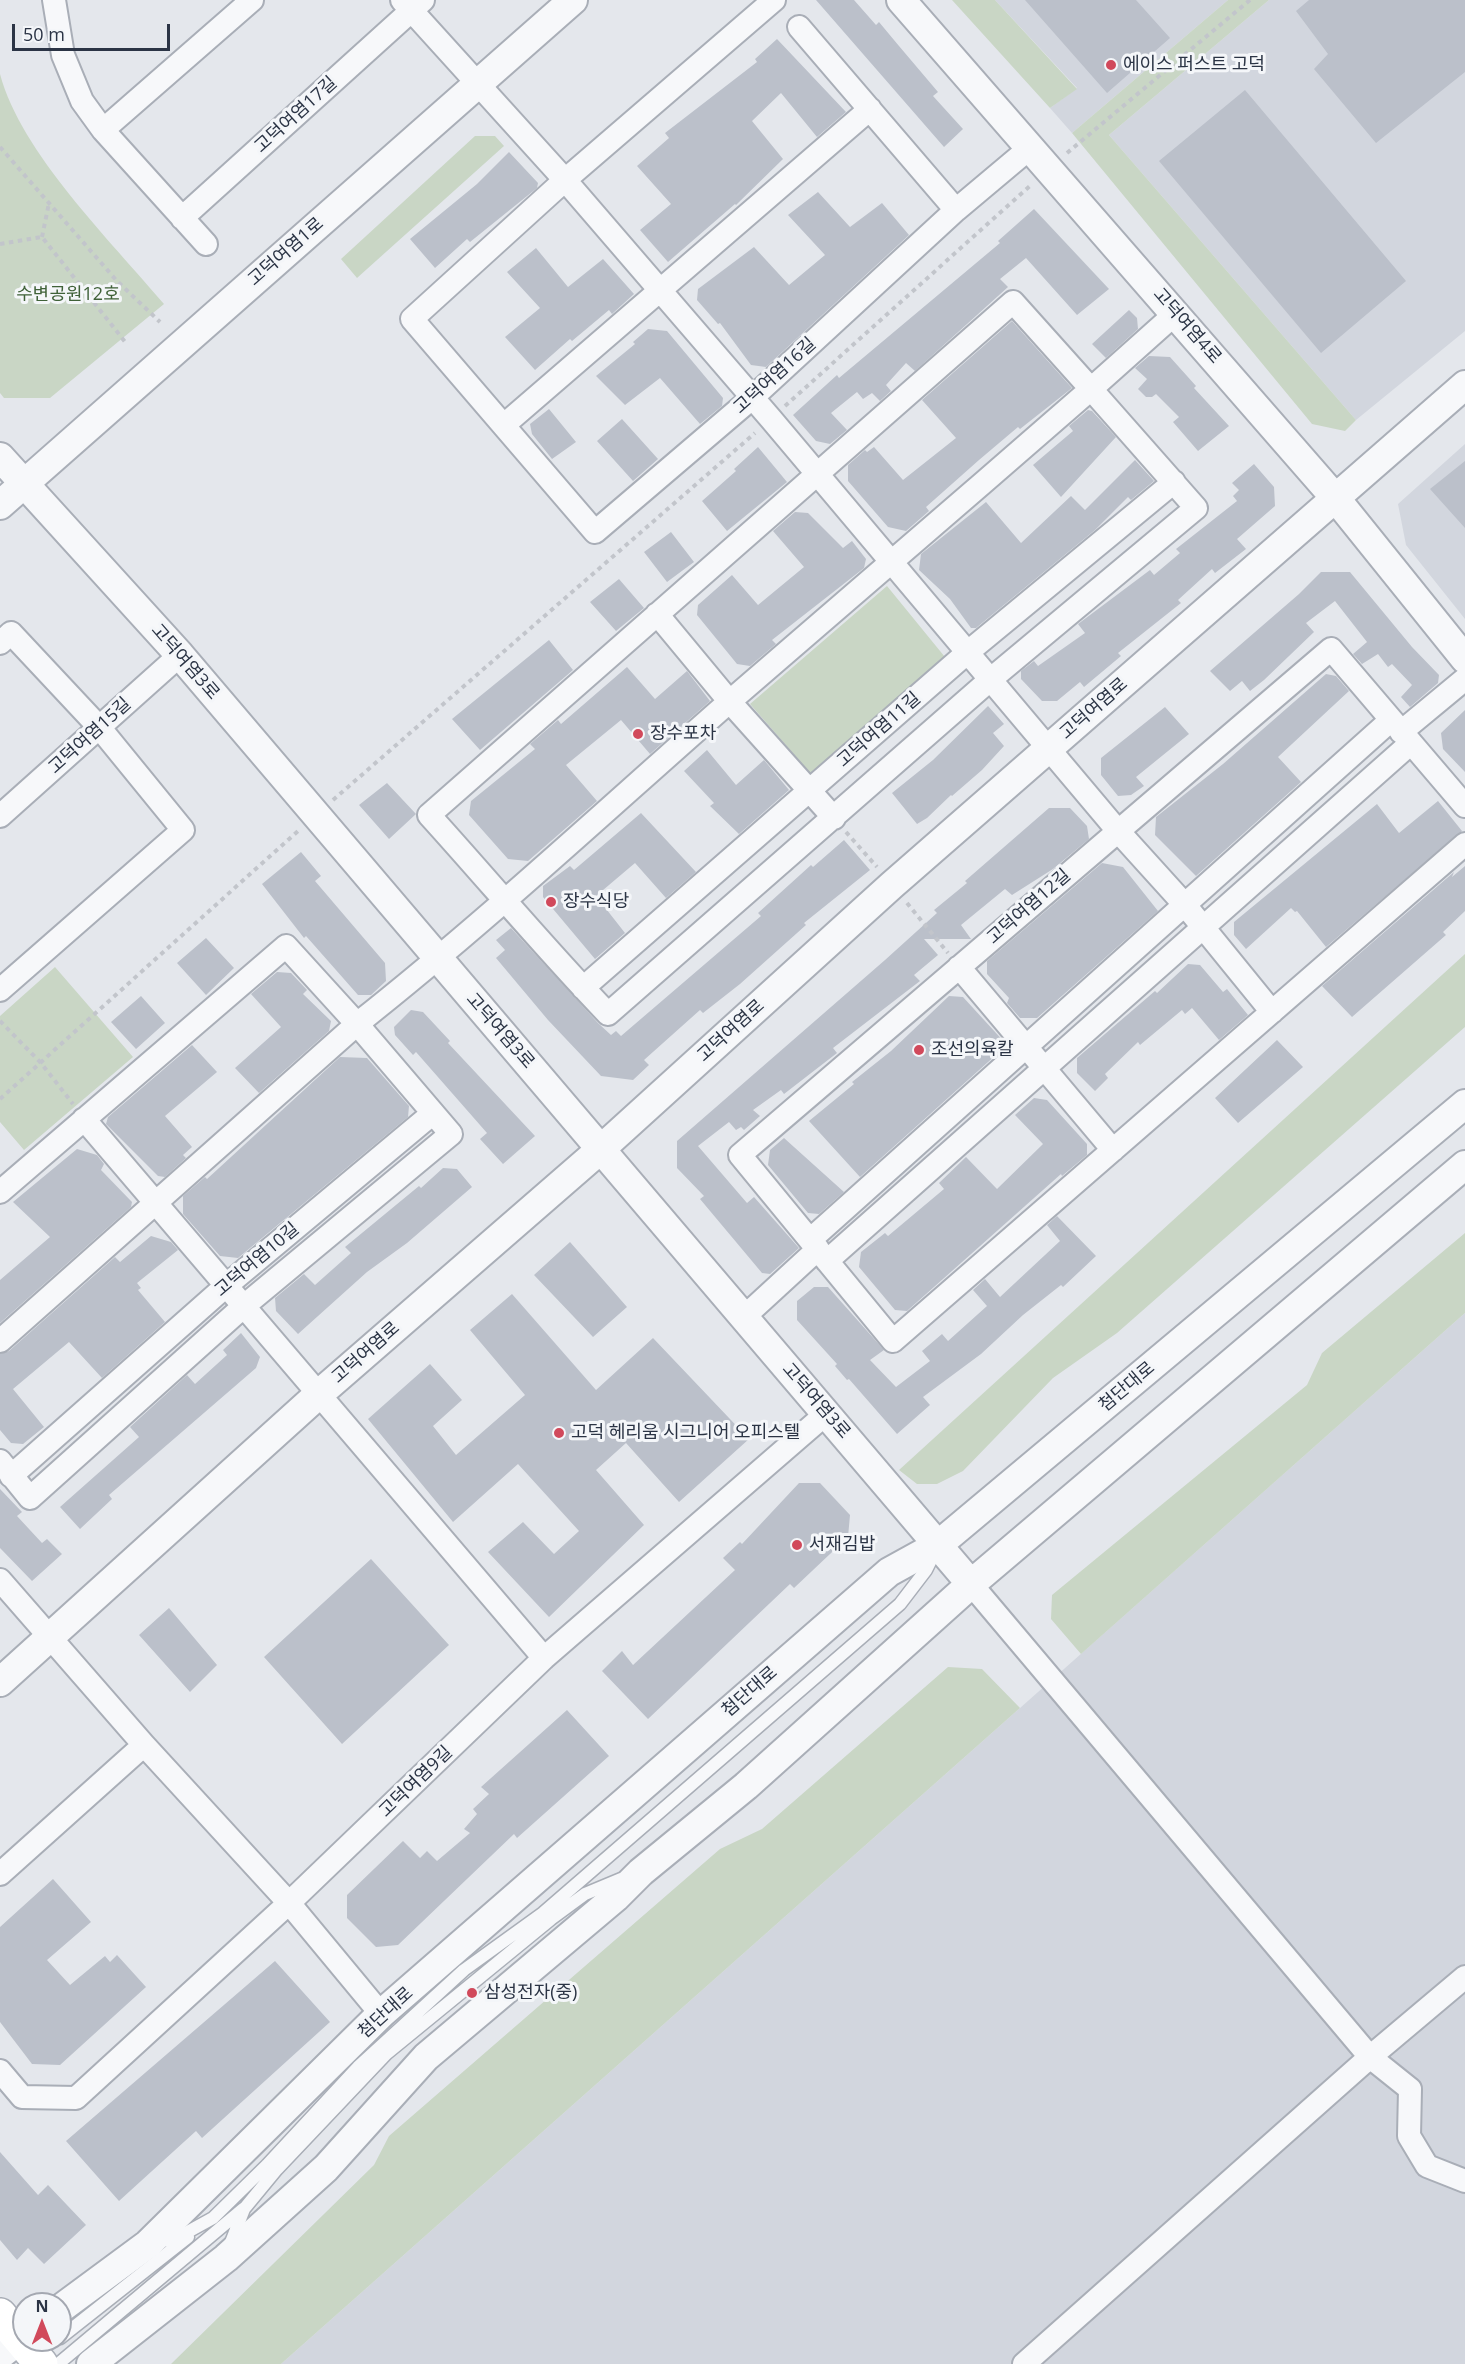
<!DOCTYPE html>
<meta charset="utf-8">
<style>
body{margin:0}
#map{position:relative;width:1465px;height:2364px;overflow:hidden;background:#e4e7ec;font-family:"Open Sans",sans-serif}
canvas{display:block}
.north{position:absolute;left:12px;top:2292px;width:60px;height:60px;box-sizing:border-box;background:#f4f6f9;border:2px solid #a4a8b1;border-radius:50%;rotate:0deg;font-size:16px;font-weight:700;line-height:24px;text-align:center;color:#2b3445}
.north::after{content:'';display:block;margin:auto;width:21px;height:27px;background:#d1495b;clip-path:polygon(50% 0,100% 100%,50% 72%,0 100%)}
.scale{position:absolute;left:12px;top:24px;width:158px;height:27px;box-sizing:border-box;border:3px solid #2b3445;border-top:0;padding-left:8px;font-size:18px;line-height:21px;white-space:nowrap;color:#2b3445;-webkit-text-stroke:4px #f4f6f9;paint-order:stroke}
</style>
<div id="map">
<canvas width="1465" height="2364"></canvas>
<div class="north">N</div>
<div class="scale">50 m</div>
</div>
<script>
const g = document.querySelector('canvas').getContext('2d');
g.lineJoin = 'round';
function fill(path, color) {
  g.fillStyle = color;
  g.fill(path, 'evenodd');
}
function strokePath(path, color, width, dash) {
  g.strokeStyle = color;
  g.lineWidth = width;
  g.lineCap = dash ? 'butt' : 'round';
  g.setLineDash(dash || []);
  g.stroke(path);
}
function write(font, color, halo, rows, align = 'center') {
  g.font = font + ' "Open Sans","Noto Sans KR",sans-serif';
  g.lineWidth = 6;
  g.setLineDash([]);
  g.textBaseline = 'middle';
  g.strokeStyle = halo;
  g.fillStyle = color;
  for (const [text, x, y, turn = 0] of rows) {
    g.save();
    g.translate(x, y);
    g.rotate((+turn || 0) * Math.PI / 180);
    g.textAlign = isNaN(turn) ? turn : align;
    if (halo) g.strokeText(text, 0, 0);
    g.fillText(text, 0, 0);
    g.restore();
  }
}
const built = new Path2D(`
 M995,0H1228L1072,133L1050,108L1077,88Z
 M1269,0H1465V331L1356,420L1109,135Z
 M1465,444V619L1406,545L1398,504Z
 M1465,1313V2364H281L1020,1708Z`);
const green = new Path2D(`
 M952,0H995L1077,89L1050,108Z
 M1228,0H1269L1109,135L1356,420L1345,431L1312,424L1072,133Z
 M0,74C21,153 111,241 164,304L50,398H4L0,393Z
 M475,136H495L504,146L357,278L341,259Z
 M887,586L949,662L811,774L750,704Z
 M1465,954V1027L1117,1333L1053,1378L963,1471L937,1484H917L899,1470Z
 M55,967L133,1057L24,1150L0,1122V1016Z
 M1465,1233V1313L1081,1654L1051,1619L1052,1595L1307,1385L1322,1353Z
 M948,1667L982,1669L1020,1708L281,2364H171L374,2165L389,2136L720,1849L762,1829Z`);
const building = new Path2D(`
 M816,0H854L876,25L879,22L899,46L938,92L933,96L963,129L944,147Z
 M1025,0H1136L1170,38L1107,93Z
 M1309,0H1465V72L1376,143L1314,69L1328,54L1296,11Z
 M777,39L846,112L817,137L781,93L752,121L783,159L736,205L735,204L668,262L640,230L671,204L637,166L669,138L665,133L757,62L755,59Z
 M1245,90L1406,281L1321,353L1159,161Z
 M509,152L538,183L537,188L470,242L467,239L435,268L410,239L477,184Z
 M818,192L850,227L882,203L909,235L766,367L751,365L720,323L718,324L697,300L698,289L754,247L789,285L825,255L788,215Z
 M1034,209L1109,289L1077,315L1026,258L1000,279L1008,287L915,371L906,363L886,385L891,391L880,401L872,393L863,399L857,392L831,413L847,430L830,444L816,441L793,415L837,375L839,378L1000,243L998,241Z
 M536,248L568,287L603,259L634,294L612,314L609,310L572,341L570,339L535,370L505,337L540,308L507,272Z
 M1129,310L1137,318L1138,329L1106,358L1092,344Z
 M1012,321L1072,388L1020,429L1018,427L979,460L926,507L929,511L906,531L888,527L848,481V465L865,450L867,452L874,447L903,480L956,438L922,400Z
 M648,329L667,331L723,398L722,406L700,424L660,378L625,405L596,376L635,344L633,342Z
 M1149,356L1170,357L1196,386L1194,388L1229,426L1198,451L1173,422L1179,417L1156,394L1152,397H1146L1138,389L1147,379L1135,368Z
 M549,409L576,442L552,459L532,434L530,424Z
 M1088,410L1092,411L1116,437L1061,497L1033,465L1073,431L1069,426Z
 M622,419L658,459L633,481L597,441Z
 M758,447L787,482L727,531L702,501L736,471L734,469Z
 M1135,460L1154,481L1131,500L1128,497L1095,530L976,628H971L950,599L919,570L921,554L986,502L1021,543L1071,496L1085,510Z
 M1465,461V528L1430,489Z
 M1254,464L1274,487L1275,506L1237,539L1246,549L1215,573L1212,569L1178,600L1181,603L1118,653L1121,656L1084,687L1080,682L1057,701H1042L1021,679V671L1034,661L1038,666L1085,633L1078,624L1150,570L1154,575L1180,553L1176,549L1237,501L1233,496L1239,490L1232,483Z
 M795,512L808,513L843,548L852,541L866,559L864,568L772,640L776,644L750,666L737,664L697,615L698,605L732,575L758,605L804,567L773,531Z
 M671,532L694,562L667,582L644,552Z
 M1321,572H1350L1412,647L1439,675L1438,683L1410,707L1401,697L1412,685L1392,664L1388,667L1378,654L1362,664L1353,654L1367,642L1335,601L1306,623L1314,632L1264,680L1250,691L1242,681L1230,691L1210,671L1299,594Z
 M619,579L644,608L616,631L590,602Z
 M549,640L573,670L480,750L452,719Z
 M627,667L655,699L687,671L710,701L650,754L621,720L566,765L597,801L528,861L508,859L469,815L471,801L535,749L530,744L558,720L561,724Z
 M1326,674L1336,676L1349,691L1278,757L1301,782L1196,876L1155,835L1156,817L1223,764Z
 M988,706L1004,724L993,733L1004,746L982,770L952,796L951,795L927,818L917,824L892,793L933,760Z
 M1165,707L1189,734L1136,777L1144,786L1131,795L1118,796L1101,775V758Z
 M1465,710V772L1443,749L1441,733Z
 M707,750L736,785L764,760L789,790L739,834L710,806L714,803L684,771Z
 M387,783L416,814L389,839L359,805Z
 M1438,801L1462,831L1326,947L1297,911L1295,912L1291,908L1246,949L1234,935V922L1377,804L1399,833Z
 M1049,808H1070L1087,826L1089,839L1053,869L1012,895L1005,889L961,925L971,939H924L938,955L914,975L920,981L833,1048L837,1053L784,1094L781,1090L753,1110L760,1116L744,1130L741,1127L736,1130L729,1122L698,1146L747,1203L754,1197L799,1248L770,1274L762,1273L700,1199L704,1196L677,1168V1141L885,960L937,913L934,910L967,883L965,881Z
 M641,813L696,872L666,898L635,863L596,896L625,933L595,959L543,897V886L570,866L574,870Z
 M844,840L870,870L804,923L806,925L740,984L703,1013L700,1010L644,1060L649,1065L633,1080L601,1076L548,1020L496,958L505,950L496,940L511,928L598,1023L611,1035L616,1031L621,1036L761,916L758,913L811,865L813,867Z
 M301,852L321,876L315,881L385,963L386,981L371,995H358L306,936L304,938L262,884Z
 M1102,863L1123,867L1158,911L1037,1018H1020L1007,1003L1009,998L987,974V961Z
 M1465,866V911L1443,932L1446,935L1352,1017L1322,986L1454,872L1452,877Z
 M206,938L234,968L206,995L177,963Z
 M1188,964L1200,965L1223,992L1227,989L1248,1015L1219,1040L1192,1008L1185,1014L1182,1010L1140,1045L1138,1042L1105,1074L1108,1078L1095,1091L1077,1073V1058L1155,991L1157,993Z
 M277,972L291,973L307,990L303,994L331,1021L329,1031L259,1093L235,1068L281,1027L251,994Z
 M141,996L165,1023L136,1049L111,1022Z
 M949,996L963,997L1007,1045L860,1177L809,1121L854,1084L852,1082L891,1051Z
 M411,1010L423,1012L450,1041L448,1043L535,1136L503,1164L480,1139L487,1133L416,1052L413,1055L395,1035L394,1027Z
 M1277,1040L1303,1067L1238,1123L1215,1098Z
 M192,1045L217,1072L165,1116L192,1147L183,1155L186,1158L165,1177L158,1176L106,1124L108,1117Z
 M340,1057L367,1058L409,1106L408,1117L238,1258L220,1256L183,1214V1196L205,1177L207,1179Z
 M1034,1098L1047,1100L1087,1144V1155L1062,1176L1061,1174L907,1311L895,1310L859,1267L861,1252L885,1233L888,1236L944,1189L939,1183L966,1157L997,1189L1043,1144L1015,1115Z
 M784,1138L844,1192L819,1214L808,1213L768,1165L770,1150Z
 M77,1149L97,1155L104,1164L101,1170L132,1202L131,1207L0,1323V1280L50,1237L13,1202Z
 M443,1168L457,1169L472,1187L407,1243L367,1272L298,1334L276,1311L275,1298L304,1274L315,1285L351,1253L345,1247L419,1186L421,1188Z
 M1057,1216L1096,1256L1063,1287L1061,1285L1023,1315L981,1354L923,1397L930,1405L897,1434L849,1379L847,1380L835,1366L837,1364L797,1320V1301L814,1287H828L884,1350L870,1360L896,1387L930,1361L922,1351L942,1334L948,1341L987,1306L973,1290L985,1279L1000,1297L1060,1241L1047,1225Z
 M151,1236L171,1242L178,1250L137,1283L141,1288L138,1290L165,1322L102,1378L69,1342L13,1389L44,1427L23,1444L11,1443L0,1430V1354L9,1351L115,1257L120,1262Z
 M570,1242L627,1307L593,1337L534,1275Z
 M512,1294L596,1390L653,1338L749,1439L679,1502L626,1443L596,1470L644,1525L549,1617L488,1552L523,1522L554,1554L579,1531L518,1464L453,1522L368,1419L430,1364L462,1400L433,1426L456,1455L525,1395L470,1330Z
 M241,1333L260,1357L256,1368L109,1495L112,1499L80,1529L60,1507L139,1437L130,1427L187,1375L195,1384L227,1355L223,1350Z
 M799,1483H820L850,1515L848,1537L794,1588L790,1584L648,1719L602,1671L622,1651L633,1665L735,1570L723,1558L740,1542L742,1544Z
 M0,1489L22,1512L17,1516L42,1543L47,1539L62,1554L32,1581L0,1548Z
 M371,1559L449,1645L342,1744L264,1657Z
 M169,1608L217,1665L190,1692L139,1635Z
 M567,1710L609,1756L517,1838L514,1834L398,1945L376,1947L347,1918V1895L403,1841L420,1858L427,1851L437,1861L470,1833L464,1829L477,1814L473,1809L489,1794L481,1787Z
 M53,1879L91,1922L47,1960L70,1985L105,1956L110,1962L117,1955L146,1987L60,2065L32,2064L0,2022V1927Z
 M275,1961L330,2022L202,2138L196,2131L119,2201L66,2141Z
 M0,2152L38,2195L48,2185L86,2225L44,2264L28,2248L17,2260L0,2240Z`);
const path = new Path2D(`
 M0,147L117,281L160,322
 M1067,153L1250,0
 M42,237L49,203
 M0,244L42,237L126,343
 M785,406L1032,184
 M333,800L755,433
 M846,832L877,867
 M907,903L948,953
 M0,1021L41,1063L73,1104
 M0,1099L298,831`);
const service = new Path2D(`
 M159,2241L175,2239L213,2218L267,2165L358,2067L464,1970L543,1913L900,1604L926,1570L935,1552
 M230,2245L244,2209L277,2169L386,2054L551,1919L585,1894L621,1879
 M60,2338L188,2237
 M58,2364L243,2209`);
const minor = new Path2D(`
 M54,0L63,55L82,101L103,130L206,244
 M402,0L565,180L771,419L1118,831L1185,905L1272,1012
 M774,0L565,180L412,319L595,532L752,398L956,210L1031,147
 M799,27L956,210
 M103,130L252,0
 M182,218L423,0
 M504,425L870,109
 M657,614L730,702L834,818
 M0,643L11,633L99,727L183,830L0,990
 M1401,732L1465,679
 M1465,806L1331,649L740,1155L893,1341L1465,844
 M0,816L180,655
 M959,967L1113,1150
 M583,988L968,652L1174,482
 M84,1119L544,1658
 M0,1192L286,946L357,1024C486,922 606,810 729,702C850,597 971,494 1091,389L1196,508L991,679L608,1014C546,950 489,881 429,815L1013,302L1091,389L1175,314
 M810,1240L1391,720
 M827,1261L1411,743
 M744,1317L818,1249
 M0,1341L357,1024L451,1134L244,1306L30,1498L0,1461
 M11,1476L227,1285L432,1114
 M0,1580L144,1745L0,1874
 M971,1584L1370,2057L1410,2089L1409,2136L1427,2166L1465,2181
 M144,1745L289,1903L381,2014
 M0,2071L22,2097L76,2098L289,1903L544,1658L827,1413
 M1024,2364L1370,2057L1465,1977`);
const tertiary = new Path2D(`
 M901,0L1337,500L1465,659
 M0,457L180,655L971,1584
 M0,505L573,0
 M0,1682L319,1394L601,1149L892,885L1465,385
 M60,2309L148,2244L381,2014L889,1572L938,1545L1465,1104
 M0,2355L24,2336
 M91,2364L226,2258L326,2168L426,2057L616,1897L641,1872L746,1786L971,1584L1465,1165`);
const secondary = new Path2D(`
 M0,2315L41,2364`);
const markers = [
 [1111,65,6,"#d1495b"],
 [638,734,6,"#d1495b"],
 [551,902,6,"#d1495b"],
 [919,1050,6,"#d1495b"],
 [559,1433,6,"#d1495b"],
 [797,1545,6,"#d1495b"],
 [472,1993,6,"#d1495b"]
];
const poiNames = [
 ["에이스 퍼스트 고덕",1123,65],
 ["장수포차",650,734],
 ["장수식당",563,902],
 ["조선의육칼",931,1050],
 ["고덕 헤리움 시그니어 오피스텔",571,1433],
 ["서재김밥",809,1545],
 ["삼성전자(중)",484,1993]
];
const streetNames = [
 ["고덕여염17길",296,115,-42],
 ["고덕여염1로",286,252,-41],
 ["고덕여염4로",1187,326,49],
 ["고덕여염16길",775,376,-42],
 ["고덕여염3로",185,662,49],
 ["고덕여염로",1094,709,-41],
 ["고덕여염11길",879,730,-41],
 ["고덕여염15길",90,736,-42],
 ["고덕여염12길",1029,907,-41],
 ["고덕여염3로",500,1031,49],
 ["고덕여염로",731,1031,-42],
 ["고덕여염10길",257,1260,-40],
 ["고덕여염로",366,1353,-41],
 ["첨단대로",1127,1387,-40],
 ["고덕여염3로",816,1401,49],
 ["첨단대로",750,1692,-41],
 ["고덕여염9길",416,1782,-44],
 ["첨단대로",386,2013,-42]
];
const parkNames = [
 ["수변공원12호",68,295]
];
fill(built, '#d2d6de');
fill(green, '#c9d6c5');
fill(building, '#bbc0ca');
strokePath(service, '#a9aeb7', 15);
strokePath(minor, '#a9aeb7', 26);
strokePath(tertiary, '#a9aeb7', 32);
strokePath(secondary, '#a9aeb7', 36);
strokePath(path, '#c2c5cb', 4, [4.5, 4.5]);
strokePath(service, '#f7f8fa', 12);
strokePath(minor, '#f7f8fa', 22);
strokePath(tertiary, '#f7f8fa', 28);
strokePath(secondary, '#fff', 33);
for (const [x, y, r, color] of markers) {
  const dot = new Path2D();
  dot.arc(x, y, r, 0, 2 * Math.PI);
  g.fillStyle = color;
  g.fill(dot);
  strokePath(dot, '#f4f6f9', 2);
}
write('18px', '#2b3445', '#f4f6f9', poiNames, 'left');
write('18px', '#2b3445', '#f4f6f9', streetNames);
write('18px', '#3f6138', '#f4f6f9', parkNames);
</script>
